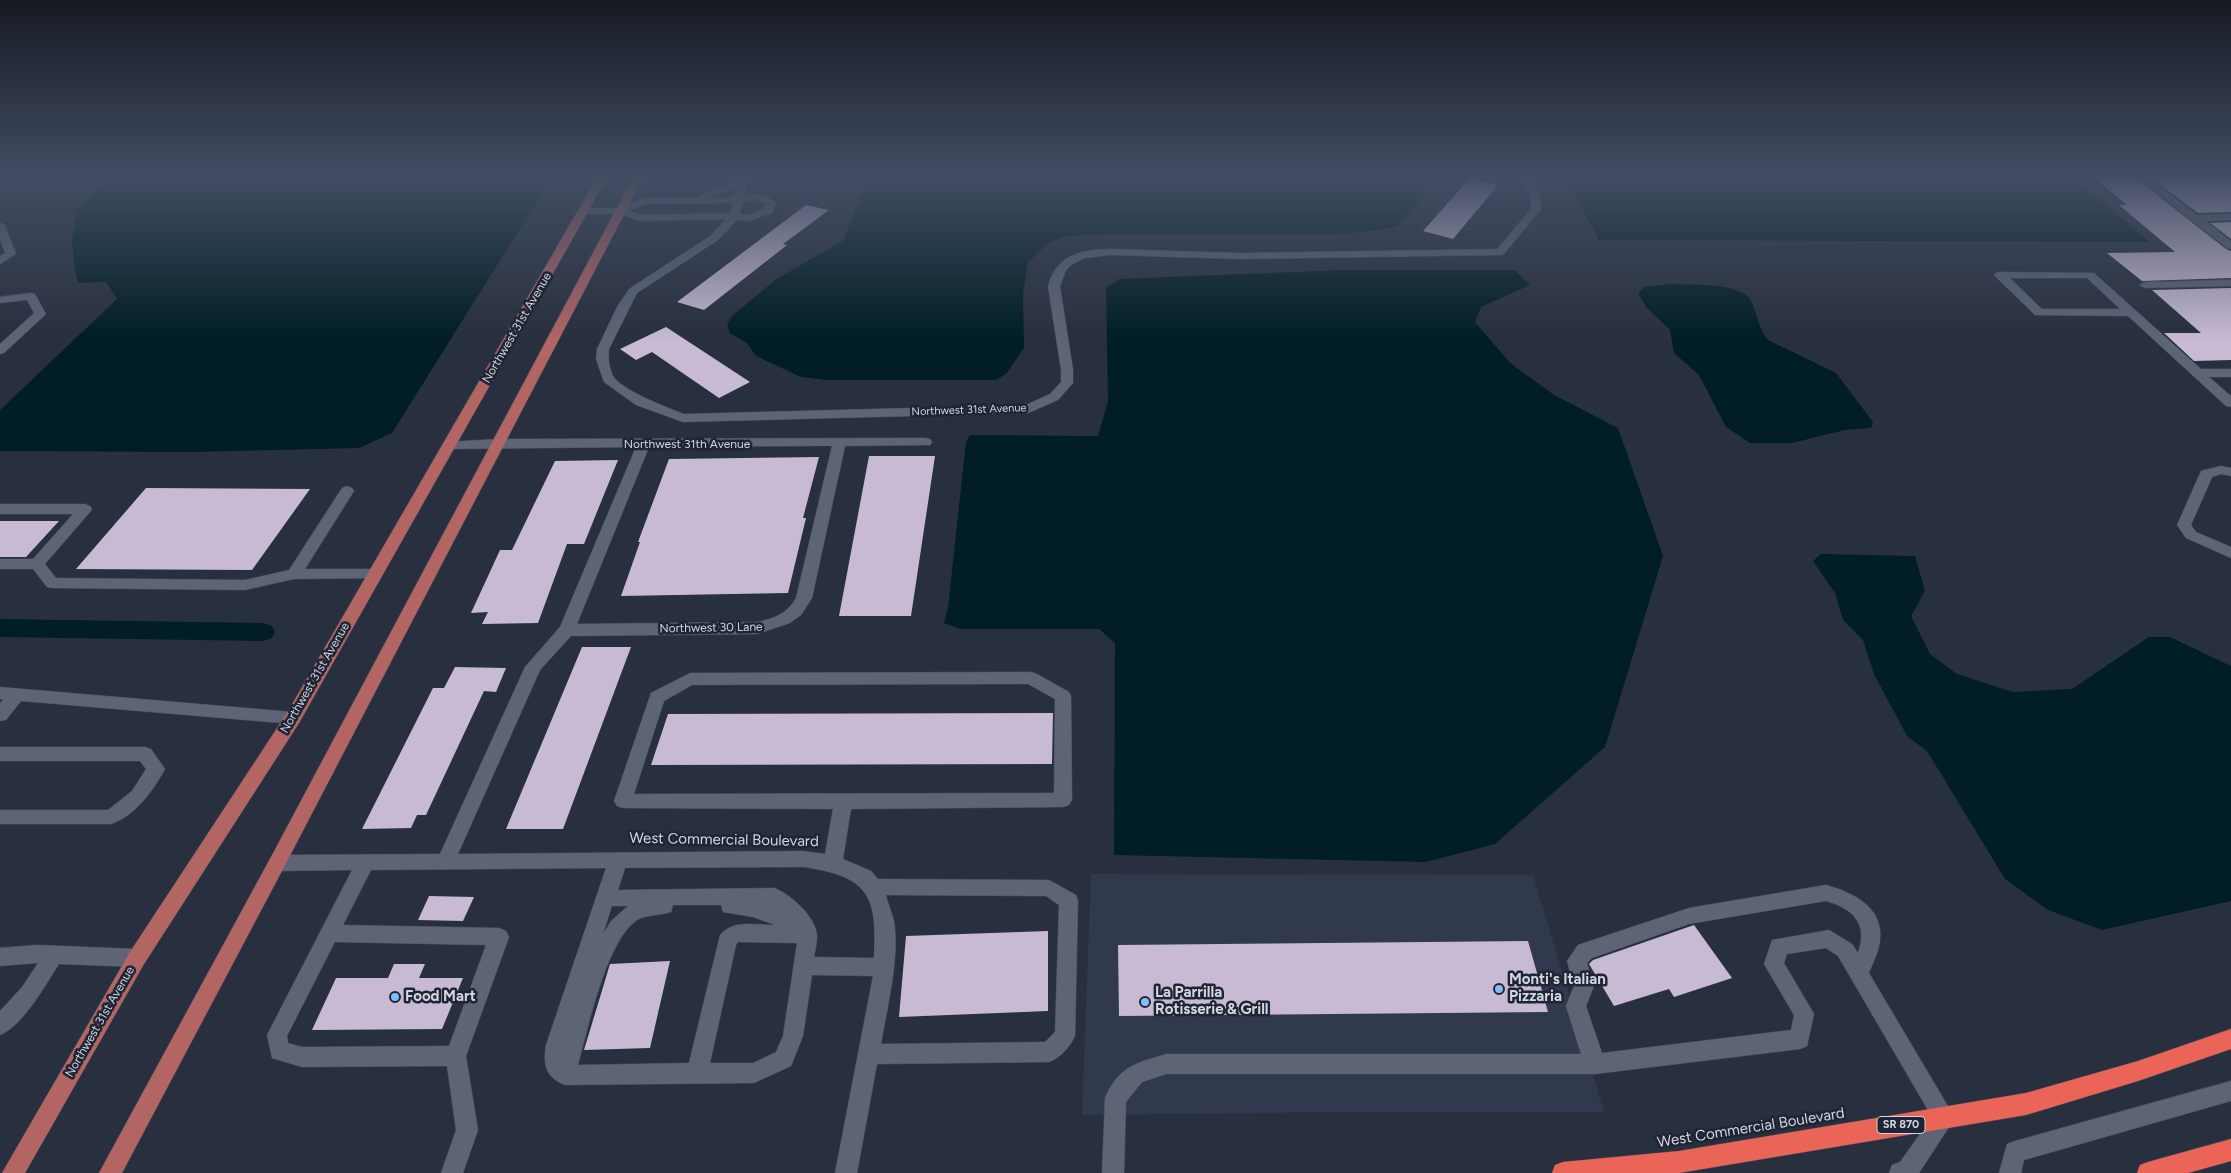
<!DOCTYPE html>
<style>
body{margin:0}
canvas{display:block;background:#282f3e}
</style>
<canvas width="2231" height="1173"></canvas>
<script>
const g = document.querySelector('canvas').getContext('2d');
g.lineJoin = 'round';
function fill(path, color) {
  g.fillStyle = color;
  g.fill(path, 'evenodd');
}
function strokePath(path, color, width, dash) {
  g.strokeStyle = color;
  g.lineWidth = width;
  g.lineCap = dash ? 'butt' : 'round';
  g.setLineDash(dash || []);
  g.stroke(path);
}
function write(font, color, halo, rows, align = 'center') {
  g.font = font + ' Figtree,sans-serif';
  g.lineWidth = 5;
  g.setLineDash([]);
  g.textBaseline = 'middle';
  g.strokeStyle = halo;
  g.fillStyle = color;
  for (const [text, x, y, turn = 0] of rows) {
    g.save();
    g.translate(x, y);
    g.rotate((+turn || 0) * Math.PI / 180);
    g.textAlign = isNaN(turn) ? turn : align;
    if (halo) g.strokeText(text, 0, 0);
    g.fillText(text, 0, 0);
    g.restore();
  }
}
const built = new Path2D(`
 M1091,874L1533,875L1604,1112H1339L1082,1115Z`);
const water = new Path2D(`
 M113,176H553L392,433L359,448L193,452L0,451V410L117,299L106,282L78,283L74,264L72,240L77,209Z
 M851,176H1423V198L1398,226L1380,230L1337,234H1099L1069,236L1050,242L1028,262L1023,294L1024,348L1006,374L996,380H826L801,377L756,356L747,343L730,333L727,325L732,316L775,280L844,240L863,189Z
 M1565,176H1649L1677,180L1778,176H2072L2150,242L1599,240Z
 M1344,270H1515L1530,285L1481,307L1475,322L1510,363L1554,395L1618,428L1663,556L1605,747L1495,844L1426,862L1114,855L1115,643L1099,629H960L944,623L948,607L966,442L970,435L1098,436L1108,401L1106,288L1119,279Z
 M1670,284C1689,285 1743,282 1751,301C1758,315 1758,328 1768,340L1836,373L1873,422L1871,428L1845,430L1792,443H1750L1726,427L1699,375L1674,353L1670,330L1646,307L1638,293L1644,287Z
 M1821,554L1915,556L1925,591L1911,616L1930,654L1957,674L2013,692L2072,689L2149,637H2170L2231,666V901L2102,930L2048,910L2005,879L1927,751L1907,736L1874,674L1863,640L1843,620L1835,593L1813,561Z`);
const canal = new Path2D(`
 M0,619L263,623L272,626L275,632L272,638L263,641L0,637Z`);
const building = new Path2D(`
 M2092,176H2133L2226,249L2231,251V278L2142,281L2107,253L2175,252L2119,205H2127Z
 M2149,176H2231V212L2198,213Z
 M1470,178L1498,185L1453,239L1423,231Z
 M806,205L829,210L783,244L787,245L704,310L677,302Z
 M2231,222V239L2210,223Z
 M2231,288V360L2194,361L2164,333H2201L2152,290Z
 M666,327L750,382L719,398L652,352L636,360L620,349Z
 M869,456H935L911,616H839Z
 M819,457L803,518H806L788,593L621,596L640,542H638L669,459Z
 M618,460L584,544H567L538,623L482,624L488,612L471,613L500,550H512L555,461Z
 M146,488L310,489L252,570L76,569Z
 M0,521H59L26,557H0Z
 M582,647H631L563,829H506Z
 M455,667L506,668L496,692L484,691L426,815H417L411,828L362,829L433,688H444Z
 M1053,713L1052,764L651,765L668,714Z
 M429,896L474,897L463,921L418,920Z
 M1694,925L1732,978L1674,997L1669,989L1614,1006L1589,964L1593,960Z
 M1048,931V1011L899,1017L906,936Z
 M1528,941L1548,1012L1119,1016L1118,945Z
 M670,961L650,1048L584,1050L610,964Z
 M394,964H425L419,978H463L442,1029L312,1030L336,978H388Z`);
const minor = new Path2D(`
 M729,176H739L747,186L745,195C757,193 768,194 776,204L772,213L749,221L737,220L718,240L637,293L609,349C608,358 609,367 613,376C621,390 668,408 684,414L1026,405L1050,394L1061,382V370L1048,286C1057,254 1080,250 1110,249L1241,253L1497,249L1531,209L1530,196L1521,176H1531L1540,196L1541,209L1504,254L1500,255L1241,259L1110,255L1085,258L1071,265L1066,270L1060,286L1073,370V383L1058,400L1028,413L683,422L636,405L604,382L596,359L597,349L617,307L629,289L710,236L726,219L641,221L620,214H584L579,211L584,208H619L644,198H699L700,195L725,186L733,181ZM737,187L734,197L711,198ZM754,200L763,202L766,204L764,209L748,215L740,214L743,202ZM732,203L730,213L642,215L630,211L646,204Z
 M2135,176H2146L2197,215L2231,214V220L2205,221L2231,241V249L2227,248Z
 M0,222L5,225L16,254L0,264V256L5,253L0,239Z
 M2000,272L2094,273L2201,369H2231V377H2209L2231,396V407L2226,406L2128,316L2035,315L1996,277L1994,275L1996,273ZM2010,278H2087L2120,309H2042Z
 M2231,280V286L2145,288L2139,285L2145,282Z
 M31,293L35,294L46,314L4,353L0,354V344L34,313L27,300L0,303V297Z
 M925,438L930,439L932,442L930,445L845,446L812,598L801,615L790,623L757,634L571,636L540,670L458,854L803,851L825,854L833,809L623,808L617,806L614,801L651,693L690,673L1031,672L1037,674L1069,692L1071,696L1072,800L1069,805L1063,807L851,809L843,859L871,871L878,879L1049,880L1076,895L1078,901L1075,1036C1070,1047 1060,1058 1049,1062L877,1064L857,1173H835L873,976L812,975L803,1036L791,1066L754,1083L565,1085C545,1077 543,1064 546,1045L606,868L371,870L343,925L499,928L506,931L509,937L466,1056L478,1130L463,1173H441L456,1130L447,1066L302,1067L272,1058L267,1035L352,870L277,871L271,869L268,863L271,857L277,855L440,854L525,667L560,627L636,447L449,449L442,445L444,442L499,439ZM832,446L796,598C788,613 774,619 757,622L577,624L649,447ZM1028,684L1055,699L1054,793L634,794L664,701L692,685ZM803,867C867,876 878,894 874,958L814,957C815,951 817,944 817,937C817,918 791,894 774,888L618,890L625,868ZM886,895L1046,896L1059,905L1055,1032L1045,1042L881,1044C887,1008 900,958 894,921C892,913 888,904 886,895ZM673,905H721L723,912L753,917L775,925C755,925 734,919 720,935L689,1063L578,1065C588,1029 606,941 637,920C648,914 660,916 671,912ZM612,906H628L611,921L603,934ZM335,942L486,945L449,1046L302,1047L288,1043L287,1036ZM738,942L797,943L783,1036L776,1052L753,1063H710L736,945Z
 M2221,466L2231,468V476L2221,474L2212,477L2191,525L2196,532L2231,547V558L2186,538L2177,525L2201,471Z
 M347,486L352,488L354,491L305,569H375L380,570L382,574L380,578L294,579L245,590L52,588L47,587L33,569H0V559H33L73,514H0V504H85L90,506L92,509L90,512L45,564L56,578L245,580L289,570L342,488Z
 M0,687L293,712L299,713L301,718L299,723L293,724L21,701L6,720L0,721V703L3,700L0,699Z
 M0,747H145L151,749L165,769C153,791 135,816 111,824H0V810H108L132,791L146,769L140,761H0Z
 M1826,885C1852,892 1884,907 1880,940C1879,952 1873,962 1869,973L1955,1118L1919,1173H1889L1892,1165L1900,1162L1932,1117L1838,956L1826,948L1787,954L1784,963L1814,1014L1807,1046L1800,1049L1595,1074H1166L1142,1082L1126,1102L1124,1173H1102L1105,1098C1119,1066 1136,1063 1166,1054H1581L1566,1006L1574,986L1567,961L1578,945L1689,908ZM1826,901C1854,909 1868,924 1858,953L1852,944L1829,930L1772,940L1764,964L1794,1015L1791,1030L1602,1053L1586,1006L1594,986L1587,963L1592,958L1689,924Z
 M37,945L137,949L144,952L147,958L144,964L137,967L59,964C46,984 23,1026 0,1035V1011L22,987L38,963L0,966V948Z
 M2231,1081V1101L2024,1160L2021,1173H1999L2007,1144L2015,1141Z`);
const major = new Path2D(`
 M598,176H608L299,723L144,964L25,1173H2L130,952L287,713Z
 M634,176H644L283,869L122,1173H99L271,857Z`);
const highway = new Path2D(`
 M2231,1029V1049L2138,1081L2026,1115L1679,1173H1552L1555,1165L1563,1162L1679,1151L2026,1093L2138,1061Z
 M2231,1139V1161L2188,1173H2137L2140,1165L2148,1162Z`);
const markers = [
 [1499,989,5,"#80bdfa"],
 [395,997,5,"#80bdfa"],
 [1145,1002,5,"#80bdfa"]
];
const farStreetnames = [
 ["Northwest 31st Avenue",969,410,-2]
];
const shields = [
 [1901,1125,48]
];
const shieldNames = [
 ["SR 870",1901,1125]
];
const streetNames = [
 ["Northwest 31st Avenue",517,328,-60],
 ["Northwest 31th Avenue",687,444],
 ["Northwest 30 Lane",711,628,-1],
 ["Northwest 31st Avenue",315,678,-60],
 ["Northwest 31st Avenue",100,1022,-60]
];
const nearStreetnames = [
 ["West Commercial Boulevard",724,840,1],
 ["West Commercial Boulevard",1751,1128,-9]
];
const nearPoinames = [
 ["Monti's Italian",1509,980],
 ["Pizzaria",1509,997],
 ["La Parrilla",1155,993],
 ["Rotisserie & Grill",1155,1010],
 ["Food Mart",405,997]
];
fill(built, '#30394e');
fill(water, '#001e24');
fill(canal, '#001e24');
fill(building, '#c8bad5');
strokePath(minor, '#474c59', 1);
strokePath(major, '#474c59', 1);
strokePath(highway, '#474c59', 1);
fill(minor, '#5d6476');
fill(major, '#b26563');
fill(highway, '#ea6557');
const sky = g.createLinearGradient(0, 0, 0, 340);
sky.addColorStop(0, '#161a22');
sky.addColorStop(0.52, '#424d63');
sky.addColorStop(1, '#424d6300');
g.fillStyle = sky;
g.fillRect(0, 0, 2231, 340);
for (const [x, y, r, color] of markers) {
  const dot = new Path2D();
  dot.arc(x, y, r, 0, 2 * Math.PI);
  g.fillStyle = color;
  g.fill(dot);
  strokePath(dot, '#1f2534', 2);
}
write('11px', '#d2d6e0', '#1f2534', farStreetnames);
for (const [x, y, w] of shields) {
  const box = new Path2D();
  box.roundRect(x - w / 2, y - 8.5, w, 17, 4);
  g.fillStyle = '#1f2534';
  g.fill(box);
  strokePath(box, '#d2d6e0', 1);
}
write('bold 11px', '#d2d6e0', null, shieldNames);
write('12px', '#d2d6e0', '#1f2534', streetNames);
write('15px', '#d2d6e0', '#1f2534', nearStreetnames);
write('bold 15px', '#d2d6e0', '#1f2534', nearPoinames, 'left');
</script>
